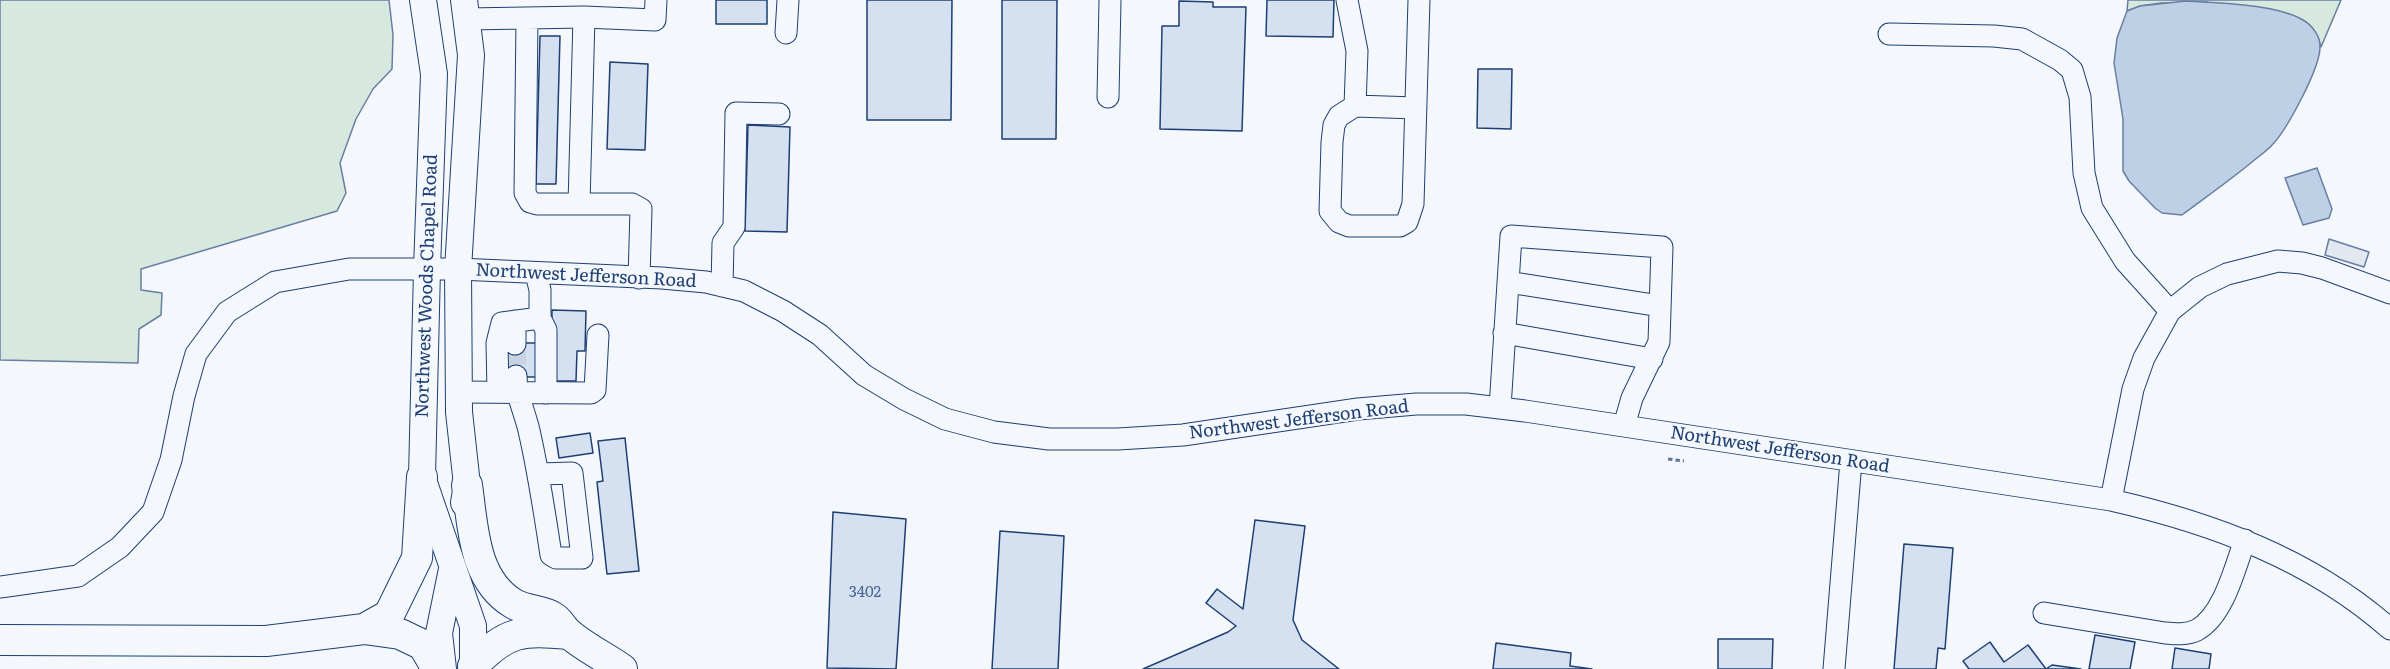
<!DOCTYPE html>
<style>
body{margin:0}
canvas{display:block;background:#f4f7fb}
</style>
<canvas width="2390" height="669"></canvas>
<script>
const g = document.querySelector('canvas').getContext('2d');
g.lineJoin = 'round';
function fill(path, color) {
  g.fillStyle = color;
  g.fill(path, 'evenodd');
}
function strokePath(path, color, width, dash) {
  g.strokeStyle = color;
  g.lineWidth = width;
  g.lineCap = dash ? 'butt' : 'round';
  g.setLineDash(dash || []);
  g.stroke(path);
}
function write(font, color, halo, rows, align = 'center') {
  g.font = font + ' Literata,serif';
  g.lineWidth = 4.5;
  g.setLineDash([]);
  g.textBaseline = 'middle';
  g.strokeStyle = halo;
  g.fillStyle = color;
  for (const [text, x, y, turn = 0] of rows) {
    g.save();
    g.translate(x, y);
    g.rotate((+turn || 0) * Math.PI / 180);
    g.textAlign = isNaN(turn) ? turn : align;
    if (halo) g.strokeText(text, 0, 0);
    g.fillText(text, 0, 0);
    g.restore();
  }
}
const green = new Path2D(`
 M0,0H389L393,35L392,69L373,89L356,119L340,163L346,193L337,211L141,269V290L162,293L161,315L139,329L138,363L0,360Z
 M2128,0H2341L2321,47L2318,37L2206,2L2161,3L2140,6L2127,11Z`);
const parking = new Path2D(`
 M2329,239L2369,252L2364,267L2325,255Z`);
const water = new Path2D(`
 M2186,1C2218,3 2276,4 2303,20C2312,25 2320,36 2320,46C2321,67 2287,129 2273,144C2267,151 2259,156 2252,162C2229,181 2206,197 2182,215L2162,213L2155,208L2129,181L2123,171V119L2114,63L2117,38L2127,11L2140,6Z
 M2317,168L2332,209L2329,218L2303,225L2285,178Z`);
const building = new Path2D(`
 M716,0H767V24H716Z
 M867,0H952L951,120H867Z
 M1002,0H1057L1056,139H1002Z
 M1267,0H1334L1333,37L1266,36Z
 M1179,1L1213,2V7H1246L1242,131L1160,129L1162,26H1179Z
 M540,36H560L556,184H536Z
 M610,62L648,64L645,150L607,149Z
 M1478,69H1512L1511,129L1477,128Z
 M748,125L790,127L787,232L745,231Z
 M552,310L586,311L585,351H577L576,381H551Z
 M501,343H541V377H501Z
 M590,433L593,453L559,458L556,438Z
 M625,438L639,571L607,574L597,482L603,481L598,441Z
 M833,512L906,519L896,669L827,668Z
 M1255,520L1305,526L1293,620L1302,640L1339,669H1143L1228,632L1236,626L1206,603L1217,589L1243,609Z
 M1000,531L1064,536L1058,669H992Z
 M1904,544L1953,548L1945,649L1938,648L1936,669H1894Z
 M2095,635L2135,642L2130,669H2089Z
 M1718,639H1773L1772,669H1718Z
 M1990,642L2004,662L2028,645L2046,669H1969L1963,661Z
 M1496,643L1571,653L1570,666L1592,669H1493Z
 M2175,648L2211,654L2209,669H2172Z
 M2052,665L2081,669H2046Z`);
const minorTunnel = new Path2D(`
 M515,344L516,376`);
const path = new Path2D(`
 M1668,459L1684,461`);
const minor = new Path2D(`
 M1347,0L1357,51L1355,106
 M467,19L584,17L655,20L656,0
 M527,19L525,193L530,202L537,204H579L584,17
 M786,33L788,0
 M1889,34L1994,36L2022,39L2060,60L2072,70L2080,97L2084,173L2092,208L2125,261L2170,311
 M1108,97L1110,0
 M1416,108L1355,106L1339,116L1334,125L1332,142L1330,211L1339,222L1349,226H1400L1407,222L1413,204L1419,0
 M579,204H632L641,209L639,278
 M1508,282L1660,306
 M722,286L723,243L734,227L736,113L779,114
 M540,318L546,330V393
 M515,321V344
 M1504,333L1652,359
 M516,376C516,397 526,414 530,435C539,475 545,515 551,555L556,558H582L572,473L539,474
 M459,392L591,393L595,390L598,335
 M498,392L497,343L502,323L540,318V290L536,273
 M1500,408L1511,236L1662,247L1659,342L1632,398L1624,426
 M2111,500L2133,389L2144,358L2170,311L2200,287L2227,274L2278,261L2302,263L2322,268L2390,293
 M0,587L78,576L120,547L153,512L171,460L184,396L196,354L227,312L275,282L349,269H458L662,278L706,282L744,291L783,311L820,335L864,375L904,399L945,419L994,432L1049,439H1118L1183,435L1358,409L1416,404H1466L1525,411L2111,500C2212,523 2311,559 2390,629
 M2044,613L2165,633C2176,634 2187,635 2197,630C2224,615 2235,567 2245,540
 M1834,669L1851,461`);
const major = new Path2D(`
 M423,0L434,74L427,269L422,477L473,626V669
 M464,503L467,485L459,412L458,269L471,55L464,0
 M443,669L439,633L452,569`);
const highway = new Path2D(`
 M467,485C473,526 473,580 514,604C526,611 543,610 553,617C559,620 563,629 568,633C584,647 605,657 622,669
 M364,629L389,615L417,558L422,477
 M0,640L266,641L364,629L400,634L423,645L437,669
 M473,666C507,630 522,630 569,634`);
const numberNames = [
 ["3402",865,593]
];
const streetNames = [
 ["Northwest Jefferson Road",586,276,3],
 ["Northwest Woods Chapel Road",427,286,-88],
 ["Northwest Jefferson Road",1299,420,-7],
 ["Northwest Jefferson Road",1780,450,9]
];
fill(green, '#d7e8df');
strokePath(green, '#687fa3', 1.5);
fill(parking, '#e3e8f0');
strokePath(parking, '#687fa3', 1.5);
fill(water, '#bed0e5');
strokePath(water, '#687fa3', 1.5);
fill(building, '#d5e0f0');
strokePath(building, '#1d3f73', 1.5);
strokePath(minorTunnel, '#c9d2e0', 21, [21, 10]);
strokePath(minor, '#1d3f73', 23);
strokePath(major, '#1d3f73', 28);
strokePath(highway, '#1d3f73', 32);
strokePath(path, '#5e769c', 3, [4.5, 3]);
strokePath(minor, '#f4f7fb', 21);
strokePath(major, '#f4f7fb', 26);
strokePath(highway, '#f4f7fb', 30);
write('15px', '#4b6792', null, numberNames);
write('18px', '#1d3f73', '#f4f7fb', streetNames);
</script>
